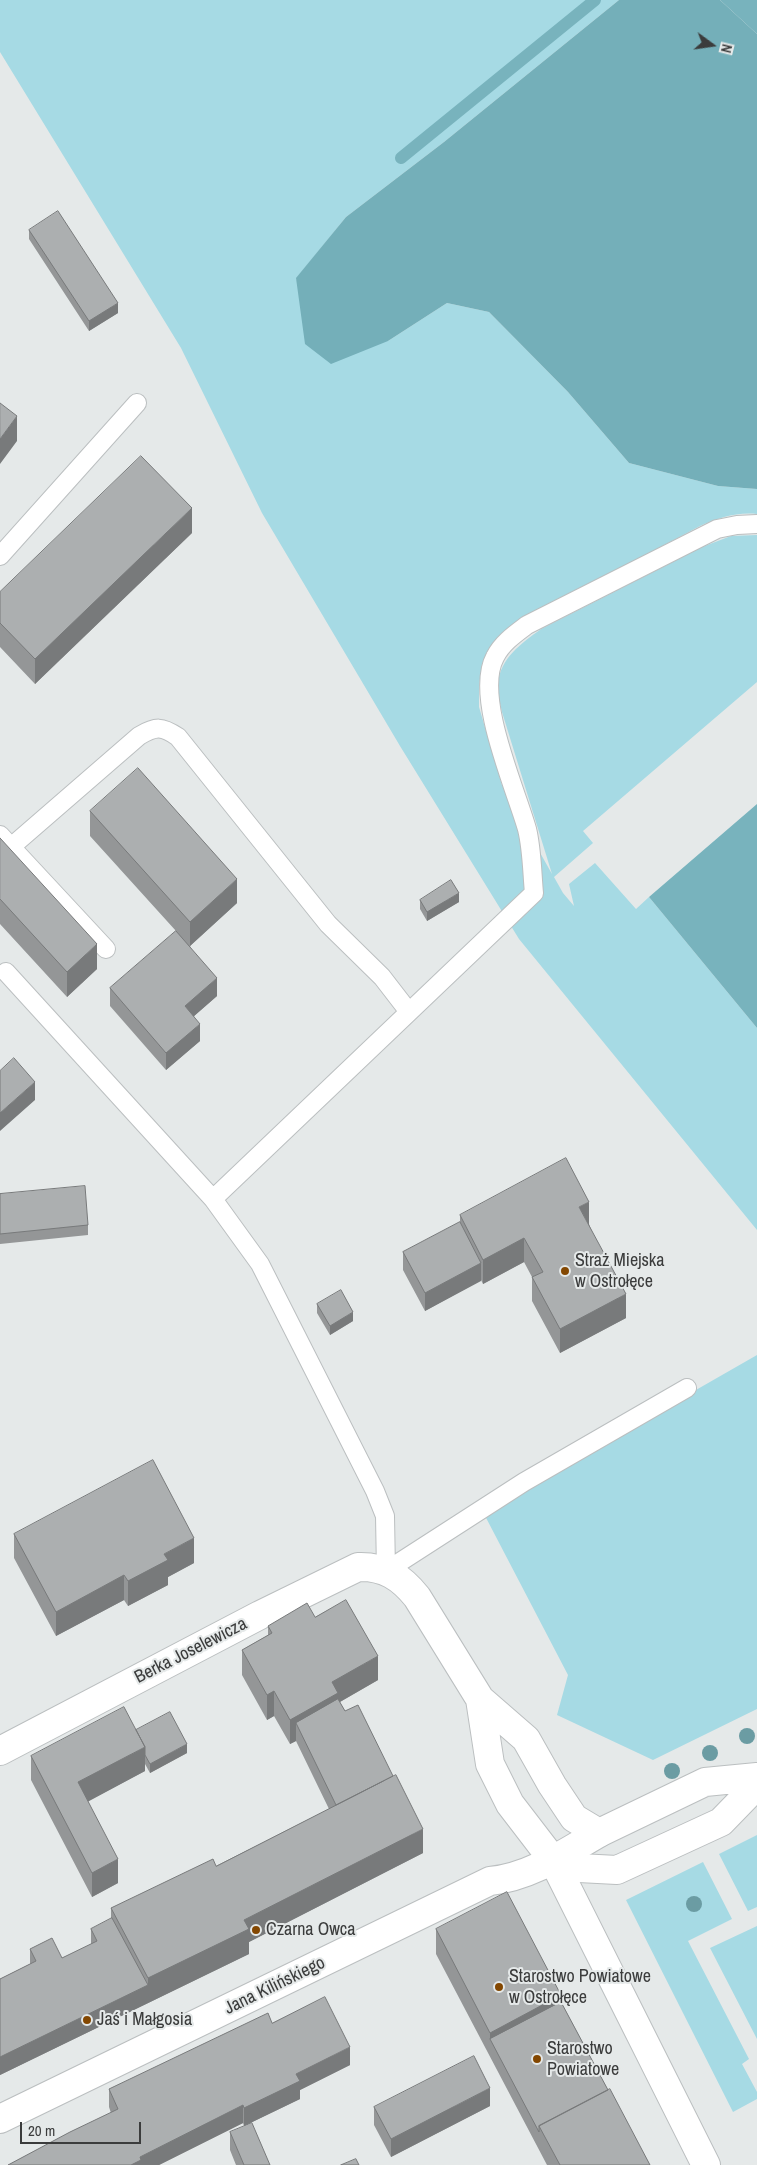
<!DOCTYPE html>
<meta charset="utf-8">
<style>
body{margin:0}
#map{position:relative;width:757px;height:2165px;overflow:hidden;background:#e5e9e9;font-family:"Archivo Narrow",sans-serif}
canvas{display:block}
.north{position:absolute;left:687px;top:20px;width:50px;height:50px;-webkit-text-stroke:4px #e5e9e9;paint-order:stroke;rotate:104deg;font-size:14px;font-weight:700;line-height:20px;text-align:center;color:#3b3c3c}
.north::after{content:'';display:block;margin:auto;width:18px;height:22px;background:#3b3c3c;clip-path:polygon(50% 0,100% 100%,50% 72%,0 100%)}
.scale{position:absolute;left:20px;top:2122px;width:121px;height:22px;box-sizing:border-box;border:2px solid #3b3c3c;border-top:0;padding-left:6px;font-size:15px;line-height:18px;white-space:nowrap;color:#3b3c3c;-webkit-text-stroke:4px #e5e9e9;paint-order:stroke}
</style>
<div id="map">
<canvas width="757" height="2165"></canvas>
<div class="north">N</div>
<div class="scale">20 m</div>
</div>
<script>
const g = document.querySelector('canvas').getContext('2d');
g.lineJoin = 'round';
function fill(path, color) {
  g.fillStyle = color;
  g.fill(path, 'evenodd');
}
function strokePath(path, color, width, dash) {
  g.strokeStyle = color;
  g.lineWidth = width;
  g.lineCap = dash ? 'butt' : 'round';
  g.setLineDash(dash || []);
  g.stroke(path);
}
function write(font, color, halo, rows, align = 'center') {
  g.font = font + ' "Archivo Narrow",sans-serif';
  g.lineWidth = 4;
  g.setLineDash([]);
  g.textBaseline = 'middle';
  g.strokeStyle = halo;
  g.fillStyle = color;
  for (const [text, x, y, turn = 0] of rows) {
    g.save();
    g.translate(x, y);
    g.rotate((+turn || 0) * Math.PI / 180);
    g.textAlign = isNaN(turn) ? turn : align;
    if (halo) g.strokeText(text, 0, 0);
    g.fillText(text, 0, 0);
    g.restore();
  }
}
const green = new Path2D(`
 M0,0H619L444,142L346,217L296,279L388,341L447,303L489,312L568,392L629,463L718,486L757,489V514C736,512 719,518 700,526L589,585L530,613L508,628L491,646L482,664L479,686V707L502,785L552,874L502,712C500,703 497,693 498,684C500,658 522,643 541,629L702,547L731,536L757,535V682L583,831L593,843L554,877L563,893L574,906L569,884L595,863L636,909L649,897L757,1028V1230L519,939L400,746L262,513L181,348L0,52Z
 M757,1355V1709L653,1760L557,1715L568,1675L483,1512Z
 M757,1835V1907L748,1911L719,1854Z
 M703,1862L732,1919L688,1941L749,2059L742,2064L757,2092V2099L733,2112L626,1900Z
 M757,1926V2039L710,1948Z`);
const forest = new Path2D(`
 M619,0H720L757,34V489L718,486L629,463L568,392L489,312L447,303L388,341L331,364L305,344L296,278L346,217L444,142Z`);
const water = new Path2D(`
 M720,0H757V34Z
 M757,804V1028L649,897Z`);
const stream = new Path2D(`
 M401,158L595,0`);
const lane = new Path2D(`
 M0,556L137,403
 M0,835L106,949
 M11,847L139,736C156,726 162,726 178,737L328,924L382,977L409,1012
 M6,972L213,1199L260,1264L375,1491L385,1516L386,1571
 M213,1199L534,893C532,872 532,849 527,829C515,787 474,696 495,657C502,643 515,634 527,625L717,529L737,525L757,524
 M386,1571L524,1482L687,1388`);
const street = new Path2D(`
 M553,1860L706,2165
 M0,2119L490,1881C530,1877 565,1853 599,1833`);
const secondary = new Path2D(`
 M480,1699L490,1764L510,1804L553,1860L579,1868L617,1870L721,1822L757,1785
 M0,1751L260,1615L358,1567C384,1566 401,1577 417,1597L480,1699L526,1739L552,1785L574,1818L599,1833L705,1782L757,1777`);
const trees = [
 [747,1736],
 [710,1753],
 [672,1771],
 [694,1904]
];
const wall = new Path2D(`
 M29,230L118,313L89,331L29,239Z
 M192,533L35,684L0,647V592Z
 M90,811L237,903L190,946L217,996L194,1016L200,1041L166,1070L110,1006V988L176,931L90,836Z
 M0,838L97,969L67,997L0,924Z
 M420,900L459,902L427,921L420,909Z
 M0,1194L88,1225V1235L0,1244Z
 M460,1215L589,1224L626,1318L560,1353L532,1301V1277L524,1262L483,1284L481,1280L425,1311L403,1270V1252L460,1222Z
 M317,1304L353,1321L330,1335L317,1313Z
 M14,1534L194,1563L168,1577V1585L128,1606L124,1600L56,1636L14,1558Z
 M315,1617L378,1680L340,1702L423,1853L249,1942V1954L0,2075V1979L30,1964V1949L62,1958L78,1951L91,1944V1929L111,1919V1908L216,1866L329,1809L296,1741L290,1744L274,1716L267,1720L242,1675V1650L268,1635V1626Z
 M187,1753L150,1773L145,1764V1771L88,1801L118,1883L92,1897L31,1780V1756Z
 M436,1929L561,2002L608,2090L650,2165H547L436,1954Z
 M272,2023L350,2065L300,2090V2099L244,2126L243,2123L159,2165H8L111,2113L109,2107V2089Z
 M490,2106L391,2157L374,2125V2107Z
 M230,2132L270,2165H236L230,2150Z`);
const shadedWall = new Path2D(`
 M118,303V313L89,331V321Z
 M17,416V441L0,464V439Z
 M192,508V533L35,684V659Z
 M237,879V903L190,946V922Z
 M459,893V902L427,921V912Z
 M97,944V969L67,997V972Z
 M217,978V996L185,1024V1006Z
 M200,1024V1041L166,1070V1053Z
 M35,1082V1100L0,1131V1113Z
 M589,1202V1226L579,1207Z
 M524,1238V1262L483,1284V1260Z
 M481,1263V1281L425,1311V1293Z
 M626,1294V1318L560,1353V1329Z
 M353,1312V1321L330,1335V1326Z
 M194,1538V1563L168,1577V1585L128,1606V1581L164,1554Z
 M124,1575V1600L56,1636V1612Z
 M378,1656V1680L338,1703L296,1723V1741L290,1744V1720L332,1682Z
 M274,1691V1716L267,1720V1695Z
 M187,1744V1753L150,1773V1764Z
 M145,1747V1771L78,1807V1782Z
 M423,1829V1853L249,1942V1954L0,2075V2057L148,1985V1978L244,1920Z
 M118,1859V1883L92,1897V1873Z
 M561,1995V2020L490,2039V2033Z
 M350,2047V2065L300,2090V2099L244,2126V2108L296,2074Z
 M490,2088V2106L391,2157V2139Z
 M243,2105V2123L159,2165H131L140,2157Z`);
const building = new Path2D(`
 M58,211L118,303L89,321L29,230Z
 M0,403L17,416L0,439Z
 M141,456L192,508L35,659L0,623V592Z
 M138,768L237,879L190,922L90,811Z
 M0,838L97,944L67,972L0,899Z
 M451,880L459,893L427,912L420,900Z
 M176,931L217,978L185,1006L200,1024L166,1053L110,988Z
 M14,1058L35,1082L0,1113V1071Z
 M566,1158L589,1202L579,1207L626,1294L560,1329L532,1277L543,1272L524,1238L483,1260L460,1215Z
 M85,1186L88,1225L0,1234V1194Z
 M460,1222L481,1263L425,1293L403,1252Z
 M341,1290L353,1312L330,1326L317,1304Z
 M153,1460L194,1538L164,1554L168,1560L128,1581L124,1575L56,1612L14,1534Z
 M346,1600L378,1656L332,1682L338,1693L290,1720L274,1691L267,1695L242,1650L272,1633L268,1626L307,1603L315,1617Z
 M338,1699L345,1711L358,1705L393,1776L336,1805L296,1723Z
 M124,1707L145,1747L78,1782L118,1859L92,1873L31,1756Z
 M170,1712L187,1744L150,1764L145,1755V1747L136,1730Z
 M396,1775L423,1829L244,1920L249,1929L148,1978L111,1908L213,1859L216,1866Z
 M507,1892L561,1995L490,2033L436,1929Z
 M112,1918L148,1985L0,2057V1979L36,1961L30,1949L52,1938L62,1958L97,1941L91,1929Z
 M325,1997L350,2047L296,2074L300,2081L244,2108L243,2105L140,2157L141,2160L131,2165H8L70,2132L118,2109L109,2089L268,2013L272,2023Z
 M561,2002L608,2090L539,2126V2132L490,2039Z
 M474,2056L490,2088L391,2139L374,2107Z
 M610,2089L650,2165H560L539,2126Z
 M252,2123L270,2165H244L230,2132Z
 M356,2159L359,2165H341Z`);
const markers = [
 [565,1271,5,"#834701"],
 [256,1930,5,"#834701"],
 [499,1987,5,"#834701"],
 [87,2020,5,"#834701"],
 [537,2059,5,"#834701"]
];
const poiNames = [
 ["Straż Miejska",575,1261],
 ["w Ostrołęce",575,1282],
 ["Czarna Owca",266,1930],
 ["Starostwo Powiatowe",509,1977],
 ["w Ostrołęce",509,1998],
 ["Jaś i Małgosia",97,2020],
 ["Starostwo",547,2049],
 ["Powiatowe",547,2070]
];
const streetNames = [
 ["Berka Joselewicza",191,1651,-27],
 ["Jana Kilińskiego",275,1986,-26]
];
fill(green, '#a6dae4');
fill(forest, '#74afb9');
fill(water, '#78b3bd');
strokePath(stream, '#78b3bd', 12);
strokePath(lane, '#bbbfc0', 20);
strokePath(street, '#bbbfc0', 30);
strokePath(secondary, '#bbbfc0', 30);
strokePath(lane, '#fff', 18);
strokePath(street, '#fff', 28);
strokePath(secondary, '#fff', 28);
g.fillStyle = '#6b9ca3';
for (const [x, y] of trees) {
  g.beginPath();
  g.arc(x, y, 8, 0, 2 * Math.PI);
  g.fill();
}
fill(wall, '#949697');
fill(shadedWall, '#787a7b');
fill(building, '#acafb0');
strokePath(building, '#787a7b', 1);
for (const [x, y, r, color] of markers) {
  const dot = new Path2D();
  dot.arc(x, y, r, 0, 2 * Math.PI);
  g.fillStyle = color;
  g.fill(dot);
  strokePath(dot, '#e5e9e9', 2);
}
write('18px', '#3b3c3c', '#e5e9e9', poiNames, 'left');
write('18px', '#3b3c3c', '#e5e9e9', streetNames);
</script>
